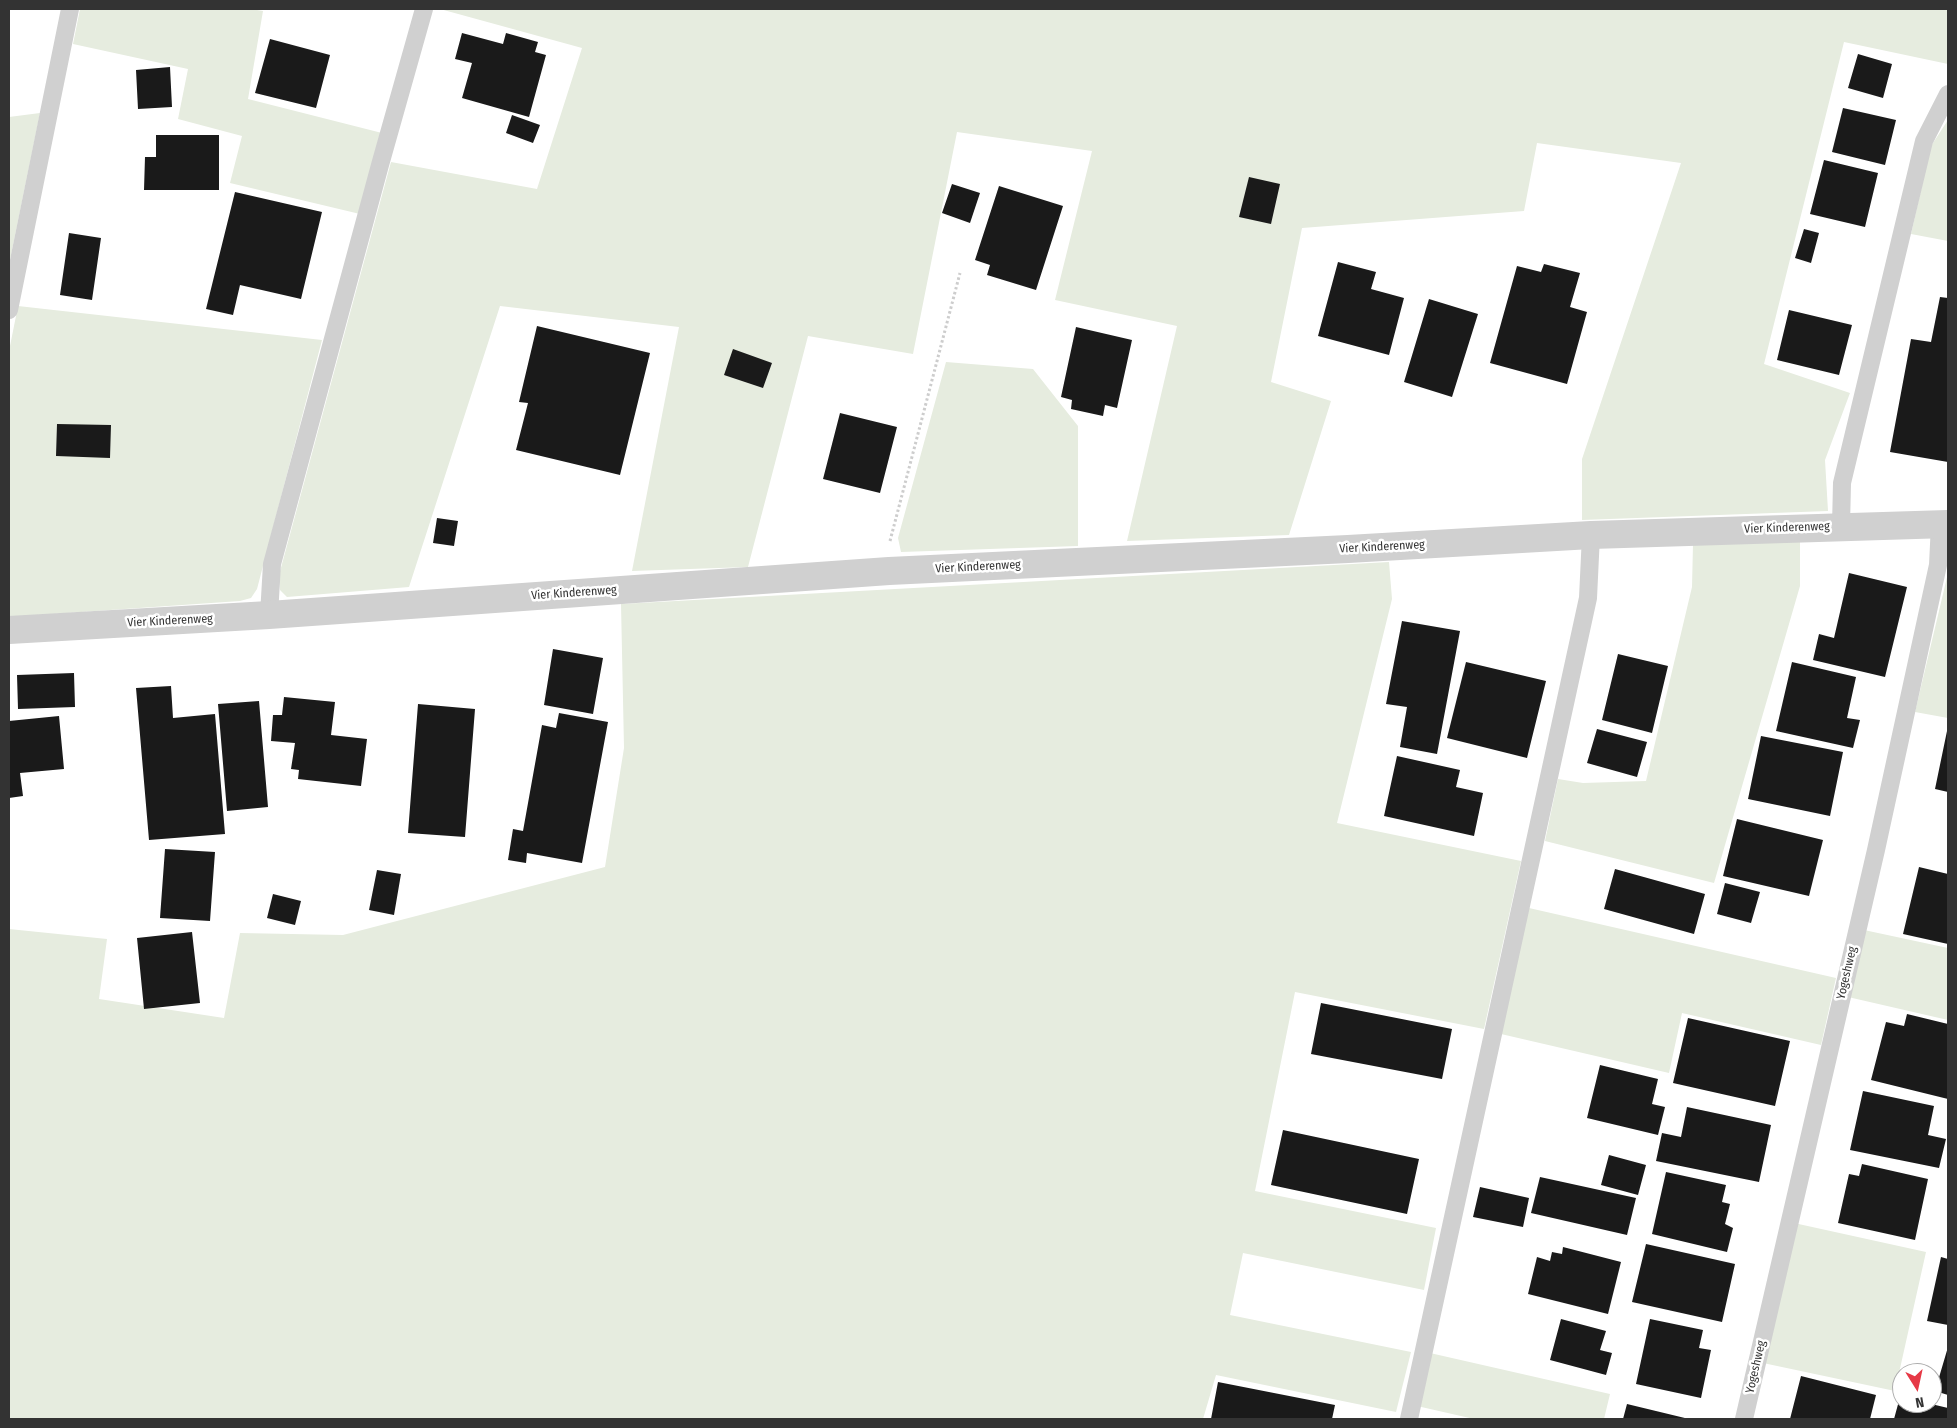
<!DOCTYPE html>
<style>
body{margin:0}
#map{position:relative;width:1957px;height:1428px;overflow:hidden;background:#fff;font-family:"Fira Sans Condensed",sans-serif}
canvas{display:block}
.frame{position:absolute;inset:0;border:10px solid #333;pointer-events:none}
.north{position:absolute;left:1892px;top:1363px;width:50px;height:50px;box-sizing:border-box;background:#fff;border:1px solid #adadad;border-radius:50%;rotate:170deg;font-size:14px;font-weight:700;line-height:20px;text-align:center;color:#333}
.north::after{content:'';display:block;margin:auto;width:18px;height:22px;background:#e63946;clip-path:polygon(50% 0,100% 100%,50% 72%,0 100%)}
</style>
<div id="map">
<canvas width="1957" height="1428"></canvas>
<div class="frame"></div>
<div class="north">N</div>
</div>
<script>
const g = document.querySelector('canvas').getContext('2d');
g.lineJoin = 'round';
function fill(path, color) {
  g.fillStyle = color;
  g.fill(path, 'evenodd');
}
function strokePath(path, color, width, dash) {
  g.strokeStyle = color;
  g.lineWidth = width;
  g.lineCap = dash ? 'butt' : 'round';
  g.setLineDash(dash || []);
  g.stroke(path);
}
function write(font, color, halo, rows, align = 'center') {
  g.font = font + ' "Fira Sans Condensed",sans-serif';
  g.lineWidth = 5;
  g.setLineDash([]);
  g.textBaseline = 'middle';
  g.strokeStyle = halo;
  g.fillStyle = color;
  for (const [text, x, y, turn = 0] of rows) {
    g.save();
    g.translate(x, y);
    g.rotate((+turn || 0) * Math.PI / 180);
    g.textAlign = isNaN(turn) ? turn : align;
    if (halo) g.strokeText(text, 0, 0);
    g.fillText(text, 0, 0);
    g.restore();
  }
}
const green = new Path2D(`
 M80,9H251L263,11L248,99L382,133L360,214L230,183L242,136L178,119L188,69L73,44Z
 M440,9H1948V64L1844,42L1764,364L1850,393L1825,460L1828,511L1582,520V459L1681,163L1537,143L1524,211L1302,228L1271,382L1331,401L1289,535L1127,541L1177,326L1055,300L1092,151L957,132L913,354L808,336L748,567L632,571L679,327L500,306L409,587L287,597L280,590L279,575L391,162L537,189L582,48Z
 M40,113L9,265V117Z
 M1948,120V241L1911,234L1931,146Z
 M18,306L322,340L257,589L251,598L240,601L9,617V351Z
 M946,362L1033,369L1078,426V546L901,552L898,538Z
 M1800,542V586L1714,883L1545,841L1558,779L1583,783L1646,781L1692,587L1693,544Z
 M1389,562L1392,599L1337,823L1521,861L1484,1029L1295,992L1255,1191L1436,1228L1424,1290L1243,1253L1230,1315L1411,1352L1396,1412L1216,1375L1203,1419H9V929L107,939L99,999L224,1018L240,933L343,935L605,867L624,748L621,604Z
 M1948,573V718L1915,712Z
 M1529,908L1836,978L1821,1045L1682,1013L1669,1073L1501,1034Z
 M1864,930L1948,948V1020L1848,997Z
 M1794,1223L1926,1252L1895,1391L1763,1363Z
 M1430,1353L1610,1394L1604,1419H1474L1417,1406Z`);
const building = new Path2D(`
 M462,33L503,44L506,33L538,42L535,52L546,55L529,117L462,98L472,63L455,59Z
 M270,39L330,55L316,108L255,93Z
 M1858,54L1892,64L1883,98L1848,88Z
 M170,67L172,107L138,109L136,70Z
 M1843,108L1896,120L1885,165L1832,152Z
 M512,115L540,125L533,143L506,133Z
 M156,135H219V190H144L145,157H156Z
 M1824,160L1878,173L1865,227L1810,214Z
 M1249,177L1280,184L1271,224L1239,217Z
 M952,184L980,193L970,223L942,213Z
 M999,186L1063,206L1036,290L987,275L990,265L975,260Z
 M235,192L322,212L301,299L240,285L233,315L206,309Z
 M1804,229L1819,233L1811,263L1795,258Z
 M69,233L101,238L92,300L60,295Z
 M1338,262L1376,272L1371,289L1404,298L1389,355L1318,336Z
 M1544,264L1580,273L1570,307L1587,312L1567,384L1490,363L1517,266L1541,272Z
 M1940,297L1948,298V462L1890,452L1911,339L1931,342Z
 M1429,299L1478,314L1452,397L1404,382Z
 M1789,310L1852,325L1839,375L1777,360Z
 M537,326L650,353L620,475L516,450L528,403L519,402Z
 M1076,327L1132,340L1117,408L1105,405L1103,416L1071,409L1072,400L1061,397Z
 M733,349L772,363L763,388L724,375Z
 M840,413L897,427L880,493L823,479Z
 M57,424L111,425L110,458L56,456Z
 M437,518L458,521L454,546L433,543Z
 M1849,573L1907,587L1885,677L1813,660L1819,634L1834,638Z
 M1402,621L1460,631L1437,754L1400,747L1407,707L1386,704Z
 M553,649L603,658L593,714L544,705Z
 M1618,654L1668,666L1652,733L1602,720Z
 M1466,662L1546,681L1527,758L1447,738Z
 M1792,662L1856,677L1847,718L1860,720L1853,748L1776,731Z
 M74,673L75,707L18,709L17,675Z
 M171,686L173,718L215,714L225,834L149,840L136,688Z
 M284,697L335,702L331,735L367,739L361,786L298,779L299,770L291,769L295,743L271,741L273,715H282Z
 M259,701L268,807L227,811L218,704Z
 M418,704L475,709L465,837L408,833Z
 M559,713L608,722L582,863L527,853L526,863L508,860L513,829L523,831L542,725L556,728Z
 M59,716L64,769L20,773L23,796L9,798V721Z
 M1597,729L1647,742L1637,777L1587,763Z
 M1947,731H1948V792L1935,789Z
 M1761,736L1843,752L1830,816L1748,799Z
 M1397,756L1460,770L1456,787L1483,793L1474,836L1384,816Z
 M1737,819L1823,840L1809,896L1723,876Z
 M165,849L215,852L210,921L160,918Z
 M1919,867L1948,874V944L1903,934Z
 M1615,869L1705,894L1694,934L1604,909Z
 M377,870L401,874L394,915L369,910Z
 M1725,883L1760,892L1751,923L1717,914Z
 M273,894L301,901L295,925L267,918Z
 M192,932L200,1003L144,1009L137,938Z
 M1321,1003L1452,1029L1442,1079L1311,1054Z
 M1907,1014L1948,1024V1099L1871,1080L1886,1022L1904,1026Z
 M1688,1018L1790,1041L1775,1106L1673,1083Z
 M1600,1065L1658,1079L1652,1104L1665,1107L1658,1135L1587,1118Z
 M1863,1091L1934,1106L1928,1135L1946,1139L1939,1168L1850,1150Z
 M1687,1107L1771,1125L1759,1182L1656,1161L1662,1133L1681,1137Z
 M1283,1130L1419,1159L1407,1214L1271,1185Z
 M1609,1155L1646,1165L1638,1195L1601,1185Z
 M1862,1164L1928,1179L1915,1240L1838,1223L1849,1174L1859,1176Z
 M1666,1172L1726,1185L1722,1202L1730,1204L1725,1224L1733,1228L1727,1252L1652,1234Z
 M1540,1177L1636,1198L1627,1235L1531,1213Z
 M1480,1187L1529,1198L1523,1227L1473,1217Z
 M1646,1244L1735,1264L1722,1322L1632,1302Z
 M1563,1247L1621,1262L1608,1314L1528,1294L1537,1257L1550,1261L1552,1252L1562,1254Z
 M1941,1257L1948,1259V1325L1927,1321Z
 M1561,1319L1606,1331L1600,1350L1612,1353L1606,1375L1550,1360Z
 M1650,1319L1703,1330L1699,1348L1711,1350L1701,1398L1636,1384Z
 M1948,1347V1395L1935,1391Z
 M1801,1376L1876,1395L1870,1419H1790Z
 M1218,1382L1335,1405L1332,1419H1211Z
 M1900,1397H1902V1403H1927L1948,1408V1419H1894Z
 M1627,1404L1689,1419H1623Z`);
const path = new Path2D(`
 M890,541L960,273`);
const service = new Path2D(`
 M9,310L70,9
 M1841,526L1842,483L1924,141L1948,94
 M269,615L272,564L380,165L424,9
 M1409,1419L1588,598L1591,535
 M1744,1419L1876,850L1938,565L1940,524`);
const minor = new Path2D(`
 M9,630L269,615L889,571L1348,549L1591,535L1948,524`);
const streetNames = [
 ["Vier Kinderenweg",1787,528,-2],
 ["Vier Kinderenweg",1382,547,-3],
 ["Vier Kinderenweg",978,567,-3],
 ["Vier Kinderenweg",574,593,-4],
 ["Vier Kinderenweg",170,621,-3],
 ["Yogeshweg",1847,973,-77],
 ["Yogeshweg",1756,1367,-77]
];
fill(green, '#e6ecdf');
fill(building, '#1a1a1a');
strokePath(path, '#cdcdcd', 3, [2.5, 2.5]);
strokePath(service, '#d0d0d0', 18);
strokePath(minor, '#d0d0d0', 28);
write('12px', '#333', '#fff', streetNames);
</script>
